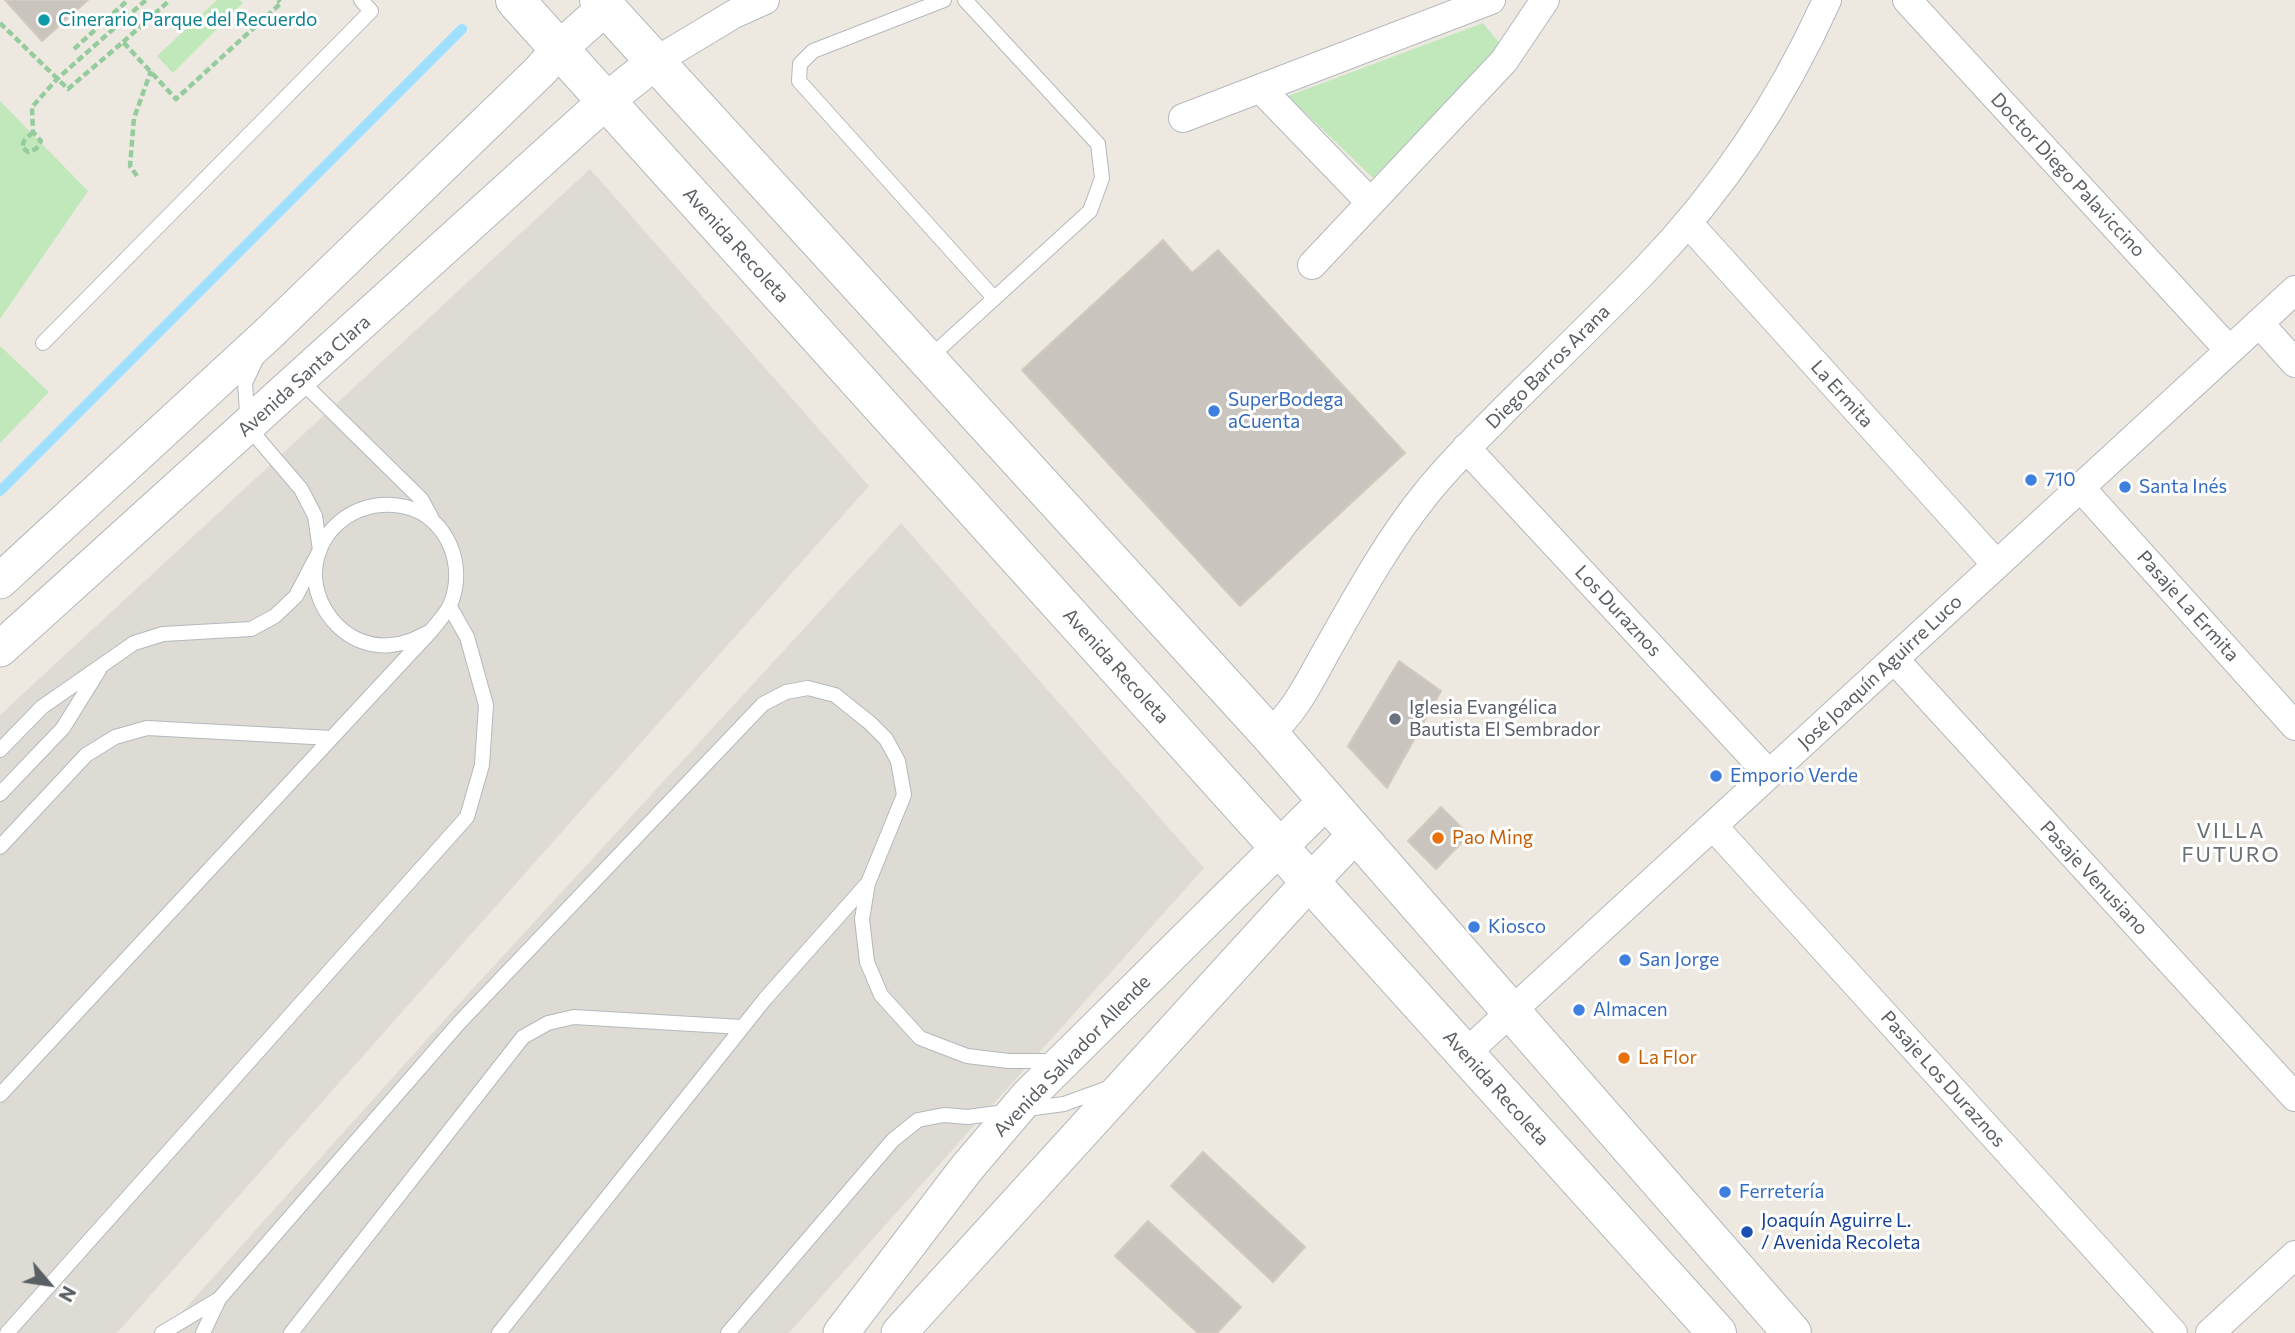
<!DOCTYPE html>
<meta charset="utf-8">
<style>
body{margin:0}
#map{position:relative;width:2295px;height:1333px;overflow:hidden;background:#eee9e0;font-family:Commissioner,sans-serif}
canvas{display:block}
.north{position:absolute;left:14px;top:1249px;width:70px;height:70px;-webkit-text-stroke:5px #fff;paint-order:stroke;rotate:119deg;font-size:19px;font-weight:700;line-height:28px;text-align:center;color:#595f63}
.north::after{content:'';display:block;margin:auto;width:24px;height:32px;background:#595f63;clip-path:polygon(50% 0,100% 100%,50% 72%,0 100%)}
</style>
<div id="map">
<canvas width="2295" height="1333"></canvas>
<div class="north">N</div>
</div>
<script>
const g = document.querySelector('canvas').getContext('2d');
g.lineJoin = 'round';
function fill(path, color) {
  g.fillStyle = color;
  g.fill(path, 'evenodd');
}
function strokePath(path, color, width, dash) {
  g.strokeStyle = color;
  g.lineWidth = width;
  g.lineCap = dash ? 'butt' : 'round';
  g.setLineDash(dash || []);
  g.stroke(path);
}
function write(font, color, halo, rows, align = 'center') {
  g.font = font + ' Commissioner,sans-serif';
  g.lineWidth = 6;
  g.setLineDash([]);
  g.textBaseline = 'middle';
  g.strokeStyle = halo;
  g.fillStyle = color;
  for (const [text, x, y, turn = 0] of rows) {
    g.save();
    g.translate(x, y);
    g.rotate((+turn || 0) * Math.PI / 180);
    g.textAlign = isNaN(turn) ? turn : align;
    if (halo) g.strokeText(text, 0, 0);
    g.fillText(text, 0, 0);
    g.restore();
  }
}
const industrial = new Path2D(`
 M590,169L869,486L117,1333H0V715Z
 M901,523L1204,868L789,1333H163L456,1007Z`);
const green = new Path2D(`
 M217,0H240L243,3L173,73L157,56Z
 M1483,23L1501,45L1373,178L1288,96Z
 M0,101L88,191L0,319Z
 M0,346L49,392L0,443Z`);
const stream = new Path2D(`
 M0,491L462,29`);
const building = new Path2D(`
 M5,0H88L42,41Z
 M1163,240L1192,273L1218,250L1405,453L1240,606L1022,370Z
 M1399,661L1441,691L1387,788L1348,746Z
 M1441,807L1469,835L1436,869L1408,841Z
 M1203,1152L1305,1247L1273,1282L1171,1186Z
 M1148,1221L1241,1307L1217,1333H1198L1115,1256Z`);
const path = new Path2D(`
 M0,23L68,89L123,42L176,99L281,3L278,0
 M123,42L170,0
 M74,49L128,0
 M33,132L24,141L22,147L28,152L36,149L41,141L33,132L32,107L57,79L146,0
 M137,176L130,166L134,118L151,71`);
const service = new Path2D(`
 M944,0L813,51L800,64L799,81L994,298
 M43,343L371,11L361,0
 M928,359L1090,211L1102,178L1098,144L965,0
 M300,380L421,499L431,517
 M0,750L42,707L134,643L163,634L251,629L275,616L296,596L320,550L315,516L301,489L248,427L245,383L256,360
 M0,794L63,728L99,670
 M0,847L86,755L115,737L147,728L331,738
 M0,1095L431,631C437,623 446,614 450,605C467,567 448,517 406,507C363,496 317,525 315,572C314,612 350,650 391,645C406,644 417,638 431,631
 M7,1333L467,817L482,765L486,705L467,637L450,607
 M162,1333L219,1299
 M203,1333L219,1299L459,1023L763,704L786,692L808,688L835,695L870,723L886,739L898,761L904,795L868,883L862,919L867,962L881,995L920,1038L967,1056L1009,1061H1055
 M291,1333L523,1037L548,1023L574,1017L742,1027
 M499,1333L765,999L866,885
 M728,1333L893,1140L918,1120L944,1115L968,1117L1064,1104L1108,1088`);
const minor = new Path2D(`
 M1907,0L2229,350
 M656,61L734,14L765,0
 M1261,89L1370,202
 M1183,118L1491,0
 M1688,223L1996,564
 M1312,265L1504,61L1545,0
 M2259,323L2295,363
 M1466,448L1769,774
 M2080,487L2295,726
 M1894,659L2295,1097
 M1269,734C1297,711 1313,674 1331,643C1360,592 1388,541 1425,495C1450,463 1480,435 1508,406C1555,360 1602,315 1647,268C1722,190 1783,98 1827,0
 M1713,826L2173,1333
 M1465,1054L2295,290
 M2210,1333L2295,1255`);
const tertiary = new Path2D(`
 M0,581L268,334L540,71L560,48L606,7
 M0,649L606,101L656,61
 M841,1333L966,1169L1028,1096L1327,800
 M899,1333L1292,901L1356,834`);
const secondary = new Path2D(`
 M515,0L1717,1333
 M599,0L1269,734L1792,1333`);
const markers = [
 [44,20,7,"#0f9aa8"],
 [1214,411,7,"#3f7fe0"],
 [2031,480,7,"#3f7fe0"],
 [2125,487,7,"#3f7fe0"],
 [1395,719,7,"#6b7280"],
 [1716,776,7,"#3f7fe0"],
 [1438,838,7,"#e8710a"],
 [1474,927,7,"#3f7fe0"],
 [1625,960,7,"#3f7fe0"],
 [1579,1010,7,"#3f7fe0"],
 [1624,1058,7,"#e8710a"],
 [1725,1192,7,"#3f7fe0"],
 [1747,1232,7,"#1a4fb4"]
];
const cultureNames = [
 ["Cinerario Parque del Recuerdo",58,20]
];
const streetNames = [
 ["Doctor Diego Palaviccino",2068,175,47],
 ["Avenida Recoleta",736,245,48],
 ["Diego Barros Arana",1548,367,-45],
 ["Avenida Santa Clara",304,376,-42],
 ["La Ermita",1842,394,48],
 ["Pasaje La Ermita",2188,606,48],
 ["Los Duraznos",1618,611,47],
 ["Avenida Recoleta",1116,666,48],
 ["José Joaquín Aguirre Luco",1880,672,-43],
 ["Pasaje Venusiano",2094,878,47],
 ["Avenida Salvador Allende",1072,1056,-46],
 ["Pasaje Los Duraznos",1943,1079,48],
 ["Avenida Recoleta",1496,1088,48]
];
const shopNames = [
 ["SuperBodega",1228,400],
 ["aCuenta",1228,422],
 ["710",2045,480],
 ["Santa Inés",2139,487],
 ["Emporio Verde",1730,776],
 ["Kiosco",1488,927],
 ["San Jorge",1639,960],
 ["Almacen",1593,1010],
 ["Ferretería",1739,1192]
];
const worshipNames = [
 ["Iglesia Evangélica",1409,708],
 ["Bautista El Sembrador",1409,730]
];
const foodNames = [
 ["Pao Ming",1452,838],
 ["La Flor",1638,1058]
];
const transitNames = [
 ["Joaquín Aguirre L.",1761,1221],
 ["/ Avenida Recoleta",1761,1243]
];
const neighbourhoodNames = [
 ["VILLA",2231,831],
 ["FUTURO",2231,855]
];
fill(industrial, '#dedbd5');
fill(green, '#c0e8ba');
strokePath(stream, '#9fe0ff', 10);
fill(building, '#c9c4be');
strokePath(building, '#d3cabe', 2);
strokePath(service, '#b4b8bd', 16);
strokePath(minor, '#b4b8bd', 30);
strokePath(tertiary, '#b4b8bd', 37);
strokePath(secondary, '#b2b8bd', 40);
strokePath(path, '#95cc9e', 4.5, [7, 3.5]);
strokePath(service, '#fff', 14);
strokePath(minor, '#fff', 28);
strokePath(tertiary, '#fff', 35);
strokePath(secondary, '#fff', 38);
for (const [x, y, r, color] of markers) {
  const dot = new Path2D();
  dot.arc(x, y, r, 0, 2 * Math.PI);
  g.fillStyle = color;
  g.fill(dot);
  strokePath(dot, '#fff', 2.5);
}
write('19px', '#0d838f', '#fff', cultureNames, 'left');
write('19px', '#595f63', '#fff', streetNames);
write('19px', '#366cbe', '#fff', shopNames, 'left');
write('19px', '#5b616d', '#fff', worshipNames, 'left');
write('19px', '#c56008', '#fff', foodNames, 'left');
write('19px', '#164399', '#fff', transitNames, 'left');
g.letterSpacing = '2px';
write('21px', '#6a7175', '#fff', neighbourhoodNames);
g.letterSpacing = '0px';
</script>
